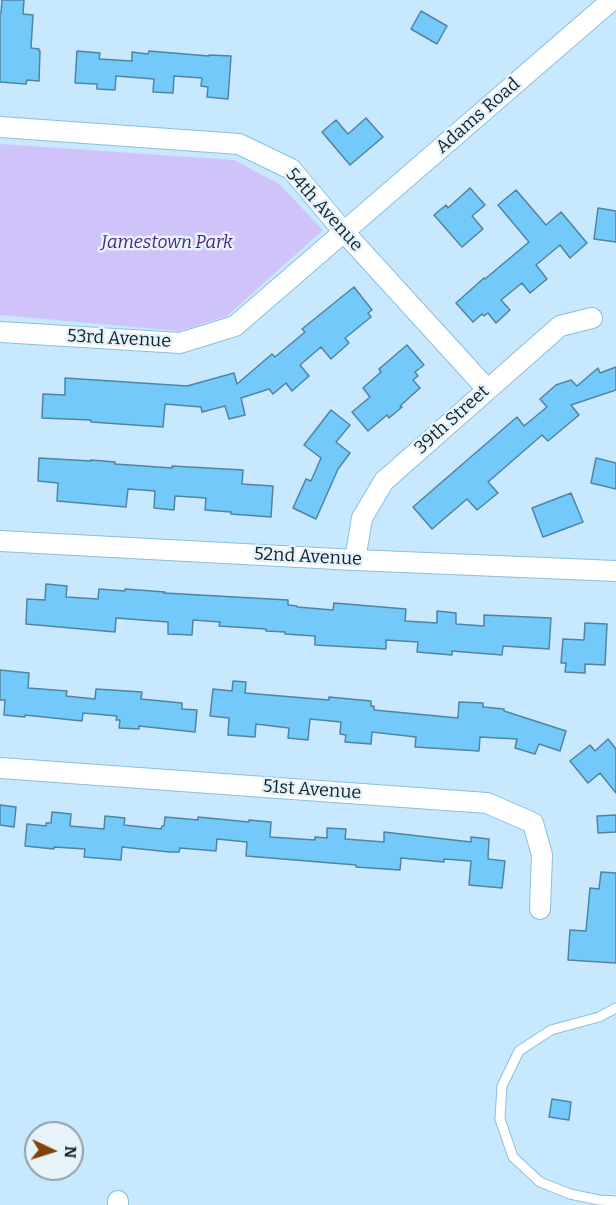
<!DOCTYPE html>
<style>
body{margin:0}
#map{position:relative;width:616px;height:1205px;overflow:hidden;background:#c8e8fd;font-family:Bitter,serif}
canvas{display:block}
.north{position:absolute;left:24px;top:1121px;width:60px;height:60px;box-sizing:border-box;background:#e7f2f9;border:2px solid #90a0a9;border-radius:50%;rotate:94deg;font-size:16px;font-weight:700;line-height:24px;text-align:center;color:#0e2430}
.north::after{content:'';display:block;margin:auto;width:21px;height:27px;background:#824306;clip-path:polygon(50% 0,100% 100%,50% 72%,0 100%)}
</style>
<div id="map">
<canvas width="616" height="1205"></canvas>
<div class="north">N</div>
</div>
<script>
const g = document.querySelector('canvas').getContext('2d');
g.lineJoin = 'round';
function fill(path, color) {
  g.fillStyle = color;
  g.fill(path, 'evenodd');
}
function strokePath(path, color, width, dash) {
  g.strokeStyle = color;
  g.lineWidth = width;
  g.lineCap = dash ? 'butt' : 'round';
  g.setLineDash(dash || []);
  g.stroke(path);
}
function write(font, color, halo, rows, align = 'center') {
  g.font = font + ' Bitter,serif';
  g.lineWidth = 5;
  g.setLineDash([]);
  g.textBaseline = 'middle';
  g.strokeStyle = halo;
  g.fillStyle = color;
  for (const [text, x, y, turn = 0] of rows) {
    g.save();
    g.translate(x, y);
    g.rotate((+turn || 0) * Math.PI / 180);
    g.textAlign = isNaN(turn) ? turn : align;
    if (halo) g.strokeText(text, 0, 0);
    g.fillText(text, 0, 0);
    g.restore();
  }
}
const green = new Path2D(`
 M0,144L234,160L279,184L323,230L227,316L179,331L0,315Z`);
const building = new Path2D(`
 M2,0H24L23,14L33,15L31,48L39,49V51H40L39,81L27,80L26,84L0,82V13H1Z
 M421,11L447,26L437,44L411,29Z
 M77,51L100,53L99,59L132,61V52L148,54L149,51L209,56V55L231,56L228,99L207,97L208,87L201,86L202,78L174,76L173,93L153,92L154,79L116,76L115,90L97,89V84L75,83Z
 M366,118L383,137L350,165L322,132L336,120L348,134Z
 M470,188L485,205L472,216L483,229L462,247L434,215L446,205L448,208Z
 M516,190L546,225L561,212L587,243L570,258L560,245L536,265L547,279L530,293L522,283L501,300L510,310L496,323L488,313L484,316L482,314L473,322L456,303L484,278L485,279L529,242L498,205Z
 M598,208L616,211V242L594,239Z
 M354,287L372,310L368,313L371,317L345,338L349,343L331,359L321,347L300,365L309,376L292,391L286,383L273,394L269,389L241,398L245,415L229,419L225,406L202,412L201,407L165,404L163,427L91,422V420L42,418L43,394L65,395V378L187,386L234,373L237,384L272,354L275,357L305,332L302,329Z
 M407,345L424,365L415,372L418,376L413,380L420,388L400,406L402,407L389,418L387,415L368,431L352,412L370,397L363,388L381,372L379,369Z
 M616,367V390L571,405L579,415L548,441L542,435L488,482L498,493L477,510L467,499L432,529L413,507L517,417L524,426L547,407L540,399L556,385L571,380L577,386L598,368L600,373Z
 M331,410L350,425L336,442L350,453L338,469L316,519L293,508L306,479L311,481L321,458L304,445Z
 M39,458L91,461V460L115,462V464L172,468V466L243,470L242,484L273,486L271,517L231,514V512L205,510L206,498L175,496L174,510L154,508L155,491L128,489L126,507L57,501L58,483L38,481Z
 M596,458L616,463V489L591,483Z
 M571,493L583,522L543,537L532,508Z
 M46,584L67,586L66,597L98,599L99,589L125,591V589L165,592L164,593L288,600V605L297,606V607L333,610L334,603L406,609L405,621L437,623V611L456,613V624L484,626V615L551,618L549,649L503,646L502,655L452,651V655L417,652L418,642L386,640V649L315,645V636L285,634V632L266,631V629L219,626L220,622L193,620L192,635L168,634V622L116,618L115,632L26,624L27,599L45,600Z
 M585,623L607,624L605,665L585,664V673L565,672L566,663H561L563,639L584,640Z
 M0,670L29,673L28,688L67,691L66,696L95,699L96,689L142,692L141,699L182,703V709L197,710L195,732L139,726V729L119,728L120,720H116L117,716L83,713L82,721L25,715V717L4,715L5,700H0Z
 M233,681L246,682L245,693L329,700V697L371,701V706H374V710L458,718L459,702L483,703V707L504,709V711L566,731L560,751L539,744L535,754L515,748L517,739L480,737L479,751L415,747L416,737L372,732L371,744L345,742L346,735L340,734L341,722L310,719L308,740L288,738L289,728L256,724L255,737L228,735L229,718L210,716L213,689L232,691Z
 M608,739L616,749V793L600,773L588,783L570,761L590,745L595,751Z
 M0,805L16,807L14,827L0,825Z
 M52,812L71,814L70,826L104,829L105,816L125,818L124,825L161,829L162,826H164L165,817L198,820V817L249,822V820L271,822L270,837L315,840V837L327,838V828L346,829L345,839L384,842V832L471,842V837L489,839L488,859L505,861L502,888L469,885L471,861L444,859V862L401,858L400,870L356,867V865L246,856L247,842L217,839L216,851L180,848L179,852H170L122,847L121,860L84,857L85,849L54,847V849L25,846L27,824L46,826V823H51Z
 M616,815V832L598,833L597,816Z
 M601,872L616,873V963L568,960L570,930L586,931L590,888L599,889Z
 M552,1099L571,1102L569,1120L549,1117Z`);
const lane = new Path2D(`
 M616,1008L599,1017L551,1030L519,1051L502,1086L500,1119L513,1157L540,1182L570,1194L599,1200L616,1201`);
const street = new Path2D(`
 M0,127L239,144L291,169L344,232L487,389
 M0,332L180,343L235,326L612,0
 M0,541L355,560L616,571
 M355,560L362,518L384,481L560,326L592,318
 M0,768L487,803L533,823L542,855L540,909
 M118,1205V1201`);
const streetNames = [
 ["Adams Road",478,116,-41],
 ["54th Avenue",324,210,48],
 ["53rd Avenue",119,339,3],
 ["39th Street",452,420,-42],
 ["52nd Avenue",308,557,3],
 ["51st Avenue",312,790,4]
];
const parkNames = [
 ["Jamestown Park",167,243]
];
fill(green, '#d0c3f9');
fill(building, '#74c9fb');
strokePath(building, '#5084a3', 1.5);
strokePath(lane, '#8abfe1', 11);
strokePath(street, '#8abfe1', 22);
strokePath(lane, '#fff', 9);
strokePath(street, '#fff', 20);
write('18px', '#0e2430', '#e7f2f9', streetNames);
write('italic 18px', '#4b1d8b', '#e7f2f9', parkNames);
</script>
